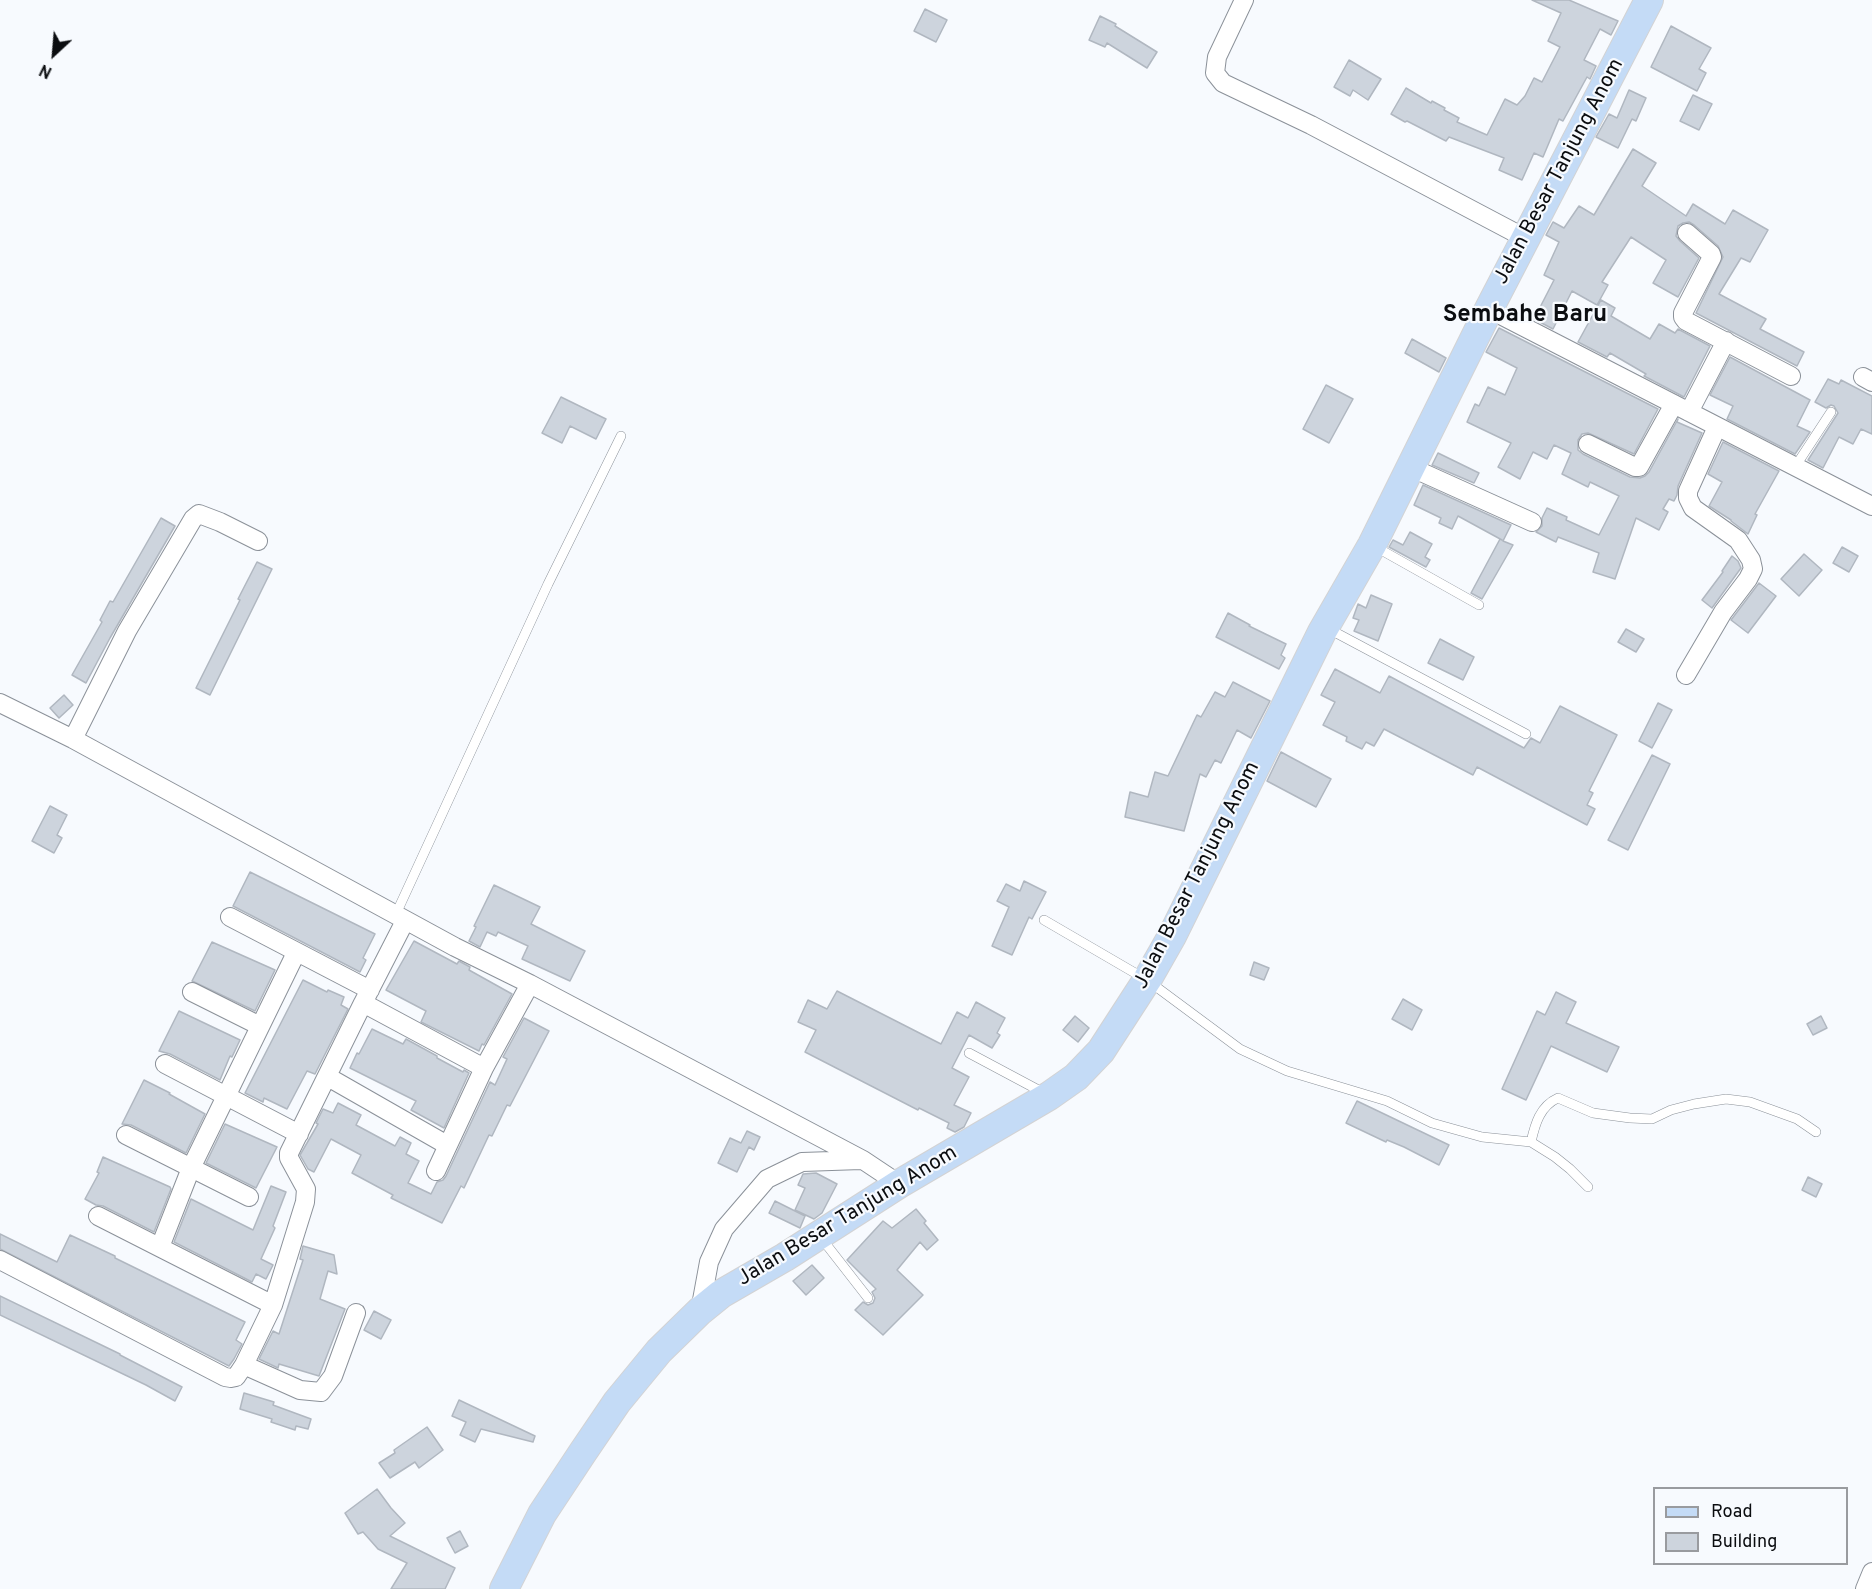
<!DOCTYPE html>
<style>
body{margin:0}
#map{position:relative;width:1872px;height:1589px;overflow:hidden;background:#f7fafe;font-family:Overpass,sans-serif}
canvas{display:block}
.legend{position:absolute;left:1653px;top:1487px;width:195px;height:78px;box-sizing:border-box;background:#f7fafe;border:2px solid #999b9f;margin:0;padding:8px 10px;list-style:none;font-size:18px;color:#0b0d10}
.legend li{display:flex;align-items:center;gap:12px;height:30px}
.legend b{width:30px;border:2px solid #999b9f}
.north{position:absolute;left:24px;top:24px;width:60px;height:60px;-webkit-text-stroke:4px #f7fafe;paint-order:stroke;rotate:206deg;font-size:16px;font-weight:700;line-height:24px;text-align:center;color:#0b0d10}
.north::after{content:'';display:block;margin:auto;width:21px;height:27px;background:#0b0d10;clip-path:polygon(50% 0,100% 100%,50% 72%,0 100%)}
</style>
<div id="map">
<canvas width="1872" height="1589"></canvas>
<ul class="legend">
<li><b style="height:8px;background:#c4dbf6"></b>Road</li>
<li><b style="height:16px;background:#cdd4dd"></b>Building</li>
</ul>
<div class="north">N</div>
</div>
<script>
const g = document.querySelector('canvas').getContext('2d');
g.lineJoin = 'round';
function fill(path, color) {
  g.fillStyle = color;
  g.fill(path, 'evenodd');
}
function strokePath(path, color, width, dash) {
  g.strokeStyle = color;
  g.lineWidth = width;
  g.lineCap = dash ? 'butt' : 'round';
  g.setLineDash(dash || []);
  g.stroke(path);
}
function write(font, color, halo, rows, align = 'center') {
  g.font = font + ' Overpass,sans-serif';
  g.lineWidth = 4.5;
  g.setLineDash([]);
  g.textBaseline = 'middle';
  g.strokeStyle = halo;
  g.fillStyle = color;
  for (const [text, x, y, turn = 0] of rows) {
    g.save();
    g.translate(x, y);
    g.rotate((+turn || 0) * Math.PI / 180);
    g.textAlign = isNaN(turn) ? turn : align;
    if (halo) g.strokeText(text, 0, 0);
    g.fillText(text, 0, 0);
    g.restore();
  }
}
const building = new Path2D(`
 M1532,0H1569L1618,21L1611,35L1600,29L1584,60L1596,66L1590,79L1587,77L1563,121L1559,119L1543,157L1534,153L1522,180L1499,170L1504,158L1449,137L1446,141L1407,121L1405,122L1391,114L1406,88L1431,103L1432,101L1445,108L1444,110L1459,118L1457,122L1487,135L1505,99L1517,105L1525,96L1534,78L1542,82L1560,47L1548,41L1561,13Z
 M925,9L947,20L936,42L914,31Z
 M1100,16L1116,24L1115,26L1157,52L1147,68L1107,43L1105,47L1089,40Z
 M1671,26L1711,48L1699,69L1706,73L1697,91L1651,67Z
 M1349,60L1381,79L1368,100L1353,90L1350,96L1334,87Z
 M1629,90L1646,98L1636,121L1632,119L1618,148L1596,137L1609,114L1617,118Z
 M1693,95L1712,104L1699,130L1680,121Z
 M1633,149L1656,163L1642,186L1686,216L1693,204L1725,224L1733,210L1768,230L1750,262L1741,258L1719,294L1766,319L1760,329L1804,352L1797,366L1696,313L1723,257L1718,246L1694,225L1689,222L1683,223L1678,226L1676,236L1680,241L1699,258L1678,297L1653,283L1666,260L1631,237L1602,282L1608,285L1597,305L1572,291L1553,329L1534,319L1554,280L1544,275L1559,242L1546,235L1553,222L1564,228L1579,206L1594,215Z
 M1601,300L1615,308L1611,316L1650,339L1659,324L1675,333L1678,329L1710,346L1684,397L1644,376L1646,374L1610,353L1607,357L1578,342Z
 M1499,328L1658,409L1634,454L1588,433L1582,434L1578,440V450L1583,454L1630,477L1640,478L1645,476L1649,472L1678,419L1677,422L1702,433L1678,486L1677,495L1674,501L1669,499L1663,509L1668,512L1659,530L1636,518L1615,579L1593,572L1599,553L1558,537L1556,542L1536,532L1542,526V518L1547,508L1567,517L1566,520L1599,535L1619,496L1590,482L1588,487L1562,474L1571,453L1554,445L1547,459L1533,452L1520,479L1498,467L1511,443L1467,422L1475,404L1479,406L1488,387L1505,395L1517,368L1486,352Z
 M1412,339L1446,358L1439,372L1405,353Z
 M1730,357L1810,400L1797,426L1810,432L1795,454L1727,419L1733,406L1710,395Z
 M1828,379L1839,384L1841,380L1872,396V434L1861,429L1853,444L1839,437L1823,468L1808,460L1838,413L1834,406L1831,405L1826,408L1815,402Z
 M1326,385L1353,399L1329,443L1303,429Z
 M561,397L606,419L596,439L570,426L562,443L542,433Z
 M1723,442L1779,471L1755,514L1757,515L1748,534L1731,521V520L1709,506L1722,482L1708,474Z
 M1438,453L1479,473L1474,483L1432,465Z
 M1423,485L1511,525L1503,541L1513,545L1482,599L1471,593L1500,539L1502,540L1458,516L1452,529L1439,523L1441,518L1414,505Z
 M161,518L175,526L110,638L86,683L72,675L102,622L100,620L110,601L113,602Z
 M1410,532L1432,544L1425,557L1430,560L1426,567L1389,547L1393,540L1403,545Z
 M1842,547L1858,556L1849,572L1833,563Z
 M1804,554L1822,570L1799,596L1781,579Z
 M1732,556L1738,561L1741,568L1712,608L1702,600L1723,572L1722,571Z
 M257,562L272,569L210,695L196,688L240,600L238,599Z
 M1759,583L1776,596L1748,633L1731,620Z
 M1371,595L1392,604L1378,641L1354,631L1359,620L1353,618L1358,604L1366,608Z
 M1228,613L1250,625L1249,626L1286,644L1281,655L1285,658L1279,669L1216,637Z
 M1626,629L1644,639L1636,652L1618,642Z
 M1440,639L1474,657L1463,680L1428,663Z
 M1335,669L1380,693L1389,676L1524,748L1531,738L1540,743L1560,706L1617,735L1589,791L1593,793L1587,805L1595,809L1587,825L1477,767L1473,775L1384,729L1374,746L1366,742L1362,749L1346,741L1347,737L1323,725L1335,702L1321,695Z
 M1233,682L1270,701L1251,738L1237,730L1221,763L1215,760L1206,777L1200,774L1184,831L1125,817L1130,792L1148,797L1155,772L1168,776L1197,715L1201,717L1215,692L1225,697Z
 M64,695L73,705L59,718L50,708Z
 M1658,703L1672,710L1652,748L1639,741Z
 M1281,752L1331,779L1316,807L1267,781Z
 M1652,755L1670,764L1628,850L1608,840Z
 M50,806L67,815L57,835L62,838L54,853L32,841Z
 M250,872L375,934L363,958L366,960L360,972L233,906Z
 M1024,881L1046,892L1032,919L1029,917L1012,955L992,946L1009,907L997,901L1006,884L1020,891Z
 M494,885L540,907L531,924L585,951L570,981L522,959L528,946L498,932L496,936L487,932L480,947L469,941L476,927L474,926Z
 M414,941L457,964L459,961L470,967L469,970L512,994L484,1045L482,1044L479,1051L421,1022L426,1011L386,990Z
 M212,942L275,970L255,1011L192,981Z
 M1254,962L1269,968L1264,980L1250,975Z
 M303,980L327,992L328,990L344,997L341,1005L348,1009L315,1074L307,1071L287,1109L264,1098L263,1102L245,1093Z
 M837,991L941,1044L957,1012L968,1018L976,1002L1005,1018L997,1033L1000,1035L992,1048L969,1035L952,1068L969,1077L954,1105L971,1113L964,1127L955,1132L947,1128L949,1123L919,1108L918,1110L805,1052L816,1030L798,1022L808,1000L827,1009Z
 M1556,992L1576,1002L1566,1023L1619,1047L1607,1072L1551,1046L1526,1100L1502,1089L1537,1011L1545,1015Z
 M1403,999L1422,1010L1412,1030L1392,1019Z
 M179,1011L240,1040L232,1057L230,1056L220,1080L170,1054L159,1051Z
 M1075,1016L1089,1028L1078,1042L1063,1030Z
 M1821,1016L1827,1028L1813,1035L1807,1024Z
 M524,1018L549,1031L510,1106L507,1105L492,1136L489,1135L464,1188L461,1186L442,1223L391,1198L393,1195L352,1173L361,1155L331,1139L314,1172L308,1169L300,1155L318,1124L316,1123L323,1109L333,1113L338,1103L361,1115L356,1125L395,1146L400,1137L411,1143L406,1154L419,1161L408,1183L431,1194L437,1182L443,1180L446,1176L490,1082L495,1085L507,1059L503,1057Z
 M372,1029L403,1044L406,1039L437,1056V1058L463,1072L464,1070L469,1073L444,1128L411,1110L416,1101L350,1068L357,1053L359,1054Z
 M144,1080L170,1093L169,1094L205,1114L186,1153L131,1125L122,1124Z
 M1357,1101L1449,1145L1439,1165L1404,1147L1387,1140L1386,1142L1346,1123Z
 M225,1124L277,1147L256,1188L206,1163Z
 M747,1131L760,1137L754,1150L749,1147L737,1172L718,1163L730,1138L741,1143Z
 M103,1157L170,1187L171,1189L154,1232L103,1206L96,1205L85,1199L99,1173L97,1172Z
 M816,1173L837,1184L822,1213L814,1219L795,1210L805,1188L798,1185L803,1174Z
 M1808,1177L1822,1184L1816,1197L1802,1190Z
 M271,1186L286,1192L273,1226L275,1228L261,1259L273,1265L266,1279L256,1274L252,1282L174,1242L191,1199L253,1230Z
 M775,1201L805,1216L800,1228L769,1213Z
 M916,1209L926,1221L924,1223L938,1240L927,1250L920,1242L897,1270L923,1295L883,1335L855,1310L863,1302L868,1305L873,1303L875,1298L872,1292L876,1289L847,1260L883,1221L892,1228Z
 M0,1234L57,1262L70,1235L115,1256V1258L245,1322L236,1340L242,1344L234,1359L229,1366L0,1249Z
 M303,1246L334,1255L337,1274L328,1271L320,1299L345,1309L319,1376L279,1364L278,1368L259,1359L273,1331L279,1334L303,1260L300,1259Z
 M812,1265L824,1278L806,1295L793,1281Z
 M0,1296L120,1354V1355L182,1387L175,1401L146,1385L0,1315Z
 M374,1311L391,1320L381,1339L364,1330Z
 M244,1393L274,1402L273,1405L311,1419L308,1429L296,1426L295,1430L271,1422L272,1419L240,1409Z
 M459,1400L535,1436L533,1442L481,1429L475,1442L460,1435L466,1422L452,1416Z
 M427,1427L443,1450L419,1468L415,1462L390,1478L379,1463L395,1453L394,1450Z
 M377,1489L391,1508L405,1523L390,1536L455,1568L445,1589H391L407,1563L378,1549L363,1532L358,1534L345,1513Z
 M460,1531L468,1546L455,1553L447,1538Z`);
const service = new Path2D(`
 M1795,467L1831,412
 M1374,546L1479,605
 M1327,628L1526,734
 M395,916L548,584L621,436
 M1044,920L1147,980L1240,1049L1287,1071L1387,1101L1432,1123L1482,1137L1531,1142L1555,1157L1570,1169L1588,1187
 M969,1053L1044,1093
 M1531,1142C1535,1124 1540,1106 1558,1098L1593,1113L1630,1118L1652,1119L1671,1110L1694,1104L1726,1099L1750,1102L1797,1119L1816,1132
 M822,1239L868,1298`);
const minor = new Path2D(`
 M1244,0L1217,57L1215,73L1223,83L1311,125L1525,238
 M1687,233L1711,254L1712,257L1683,313V317L1686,321L1791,376
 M1489,309L1872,506
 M1863,377L1872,382
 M1689,412L1726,341
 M1588,444L1635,467H1639L1674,404
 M1410,467L1532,522
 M1686,675L1723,612L1748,579L1753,569L1751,560L1738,540L1693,508L1688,498V491L1717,427
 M0,703L73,739L455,947L530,984L863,1160L899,1184
 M73,739L127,631L193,519L199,514L220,522L258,541
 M230,917L370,990
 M405,921L363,1003L484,1068L530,984
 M192,992L260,1026
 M165,1064L299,1134
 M328,1077L447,1145
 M126,1135L249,1197
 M436,1171L484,1068
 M98,1216L273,1305
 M160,1247L191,1168L296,953
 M0,1260L225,1377L231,1378L236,1377L244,1365L273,1305L305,1202L306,1189L289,1158V1153L363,1003
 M700,1311L709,1262L724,1229L767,1179L802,1162L861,1160
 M244,1365L300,1390L321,1392L333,1376L356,1313
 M1865,1589L1872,1572`);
const primary = new Path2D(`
 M504,1589L542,1514L583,1452L617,1402L659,1351L700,1311L721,1294L785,1257L899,1184L1049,1096L1076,1077L1101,1051L1147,980L1172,936L1322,632L1372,545L1489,309L1649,0`);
const streetNames = [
 ["Jalan Besar Tanjung Anom",1560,172,-62],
 ["Jalan Besar Tanjung Anom",1198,876,-63],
 ["Jalan Besar Tanjung Anom",848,1217,-31]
];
const quarterNames = [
 ["Sembahe Baru",1525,316]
];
fill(building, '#cdd4dd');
strokePath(building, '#b0b7c0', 1.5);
strokePath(service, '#8b9199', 10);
strokePath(minor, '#8b9199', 20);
strokePath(primary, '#d3d3d4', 30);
strokePath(service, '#fff', 9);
strokePath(minor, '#fff', 18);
strokePath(primary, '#c4dbf6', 28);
write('21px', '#0b0d10', '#f7fafe', streetNames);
write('bold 24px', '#0b0d10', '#f7fafe', quarterNames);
</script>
